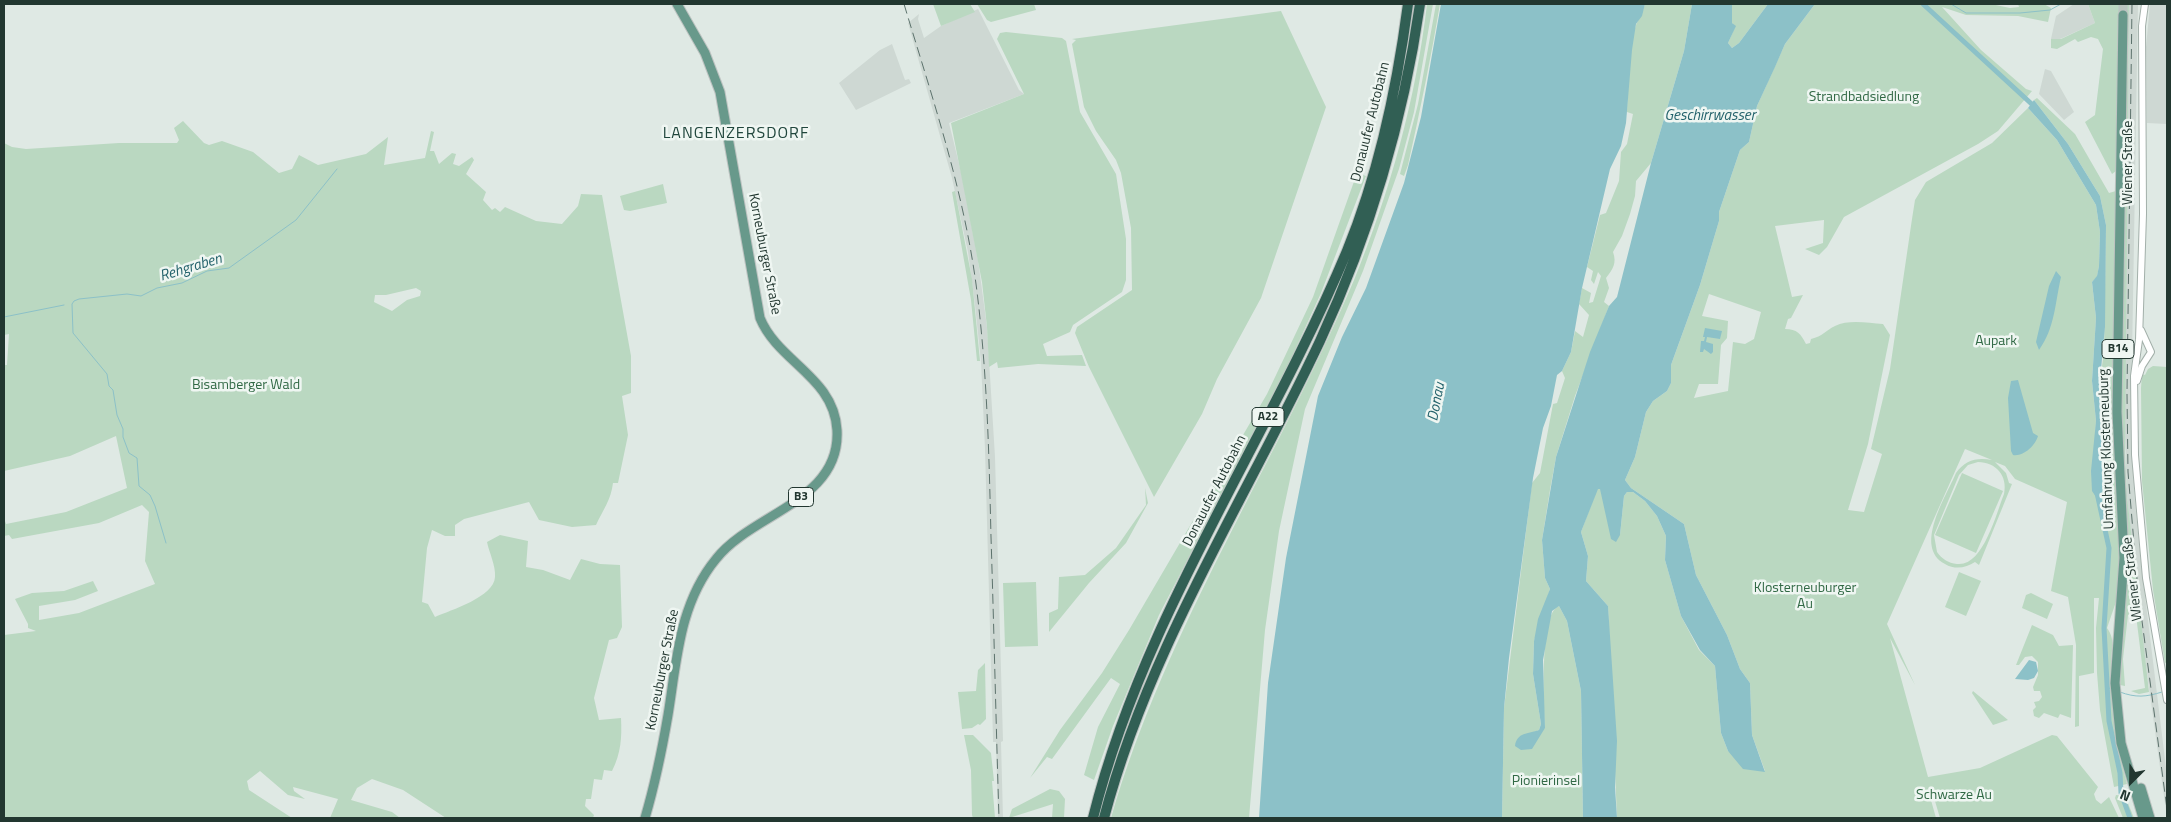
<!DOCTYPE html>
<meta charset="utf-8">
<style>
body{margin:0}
#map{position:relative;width:2171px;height:822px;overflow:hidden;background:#dfe9e4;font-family:"Titillium Web",sans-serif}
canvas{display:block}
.frame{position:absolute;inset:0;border:5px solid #223730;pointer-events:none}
.north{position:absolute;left:2106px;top:757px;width:50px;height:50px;-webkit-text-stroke:4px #eff6f2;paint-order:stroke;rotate:203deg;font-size:14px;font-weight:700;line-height:20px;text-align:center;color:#223730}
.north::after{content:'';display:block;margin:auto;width:18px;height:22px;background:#223730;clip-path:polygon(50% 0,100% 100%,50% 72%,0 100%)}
</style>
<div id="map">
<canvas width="2171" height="822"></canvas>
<div class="frame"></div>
<div class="north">N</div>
</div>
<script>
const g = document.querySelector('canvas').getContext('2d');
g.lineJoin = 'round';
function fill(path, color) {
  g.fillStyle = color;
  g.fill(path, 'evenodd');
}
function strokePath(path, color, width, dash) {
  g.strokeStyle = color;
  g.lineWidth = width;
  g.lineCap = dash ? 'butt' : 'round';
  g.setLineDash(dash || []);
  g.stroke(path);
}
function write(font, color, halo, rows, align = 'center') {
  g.font = font + ' "Titillium Web",sans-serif';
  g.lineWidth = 5;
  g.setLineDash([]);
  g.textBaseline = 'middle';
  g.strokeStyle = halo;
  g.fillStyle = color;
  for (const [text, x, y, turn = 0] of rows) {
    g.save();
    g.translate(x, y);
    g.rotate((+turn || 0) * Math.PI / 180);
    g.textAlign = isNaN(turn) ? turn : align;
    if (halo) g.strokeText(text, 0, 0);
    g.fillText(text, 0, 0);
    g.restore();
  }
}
const built = new Path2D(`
 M2074,4H2088L2095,23L2060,39H2051L2056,16Z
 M2129,4H2138L2132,358L2134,491L2141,563L2167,776V818L2139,615L2127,496L2124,408Z
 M2150,4H2167V124L2147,123L2146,47Z
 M978,9L1019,90L1024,94L949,123L962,176L978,260L987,327L995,457L1003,741L1001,742L1003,818H998L996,742H993V739L985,449L981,362L975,305L968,252L952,178L908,23L919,14L918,19L924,38L941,26Z
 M892,44L905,80L909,79L911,83L856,110L839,83L880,50Z
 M2045,69L2051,71L2074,112L2064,120L2039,94Z`);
const green = new Path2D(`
 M933,4H970L975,12L941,26Z
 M977,4H1034L1036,10L991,22L987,20Z
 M1427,4H1433L1414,112L1399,169L1363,271L1305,409L1279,531L1265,630L1249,818H1111C1166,627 1277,462 1354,280C1390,192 1416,99 1427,4Z
 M1436,4H1440C1431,57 1420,111 1408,165L1404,176L1400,174L1418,104Z
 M1645,4H1692L1684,51L1651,163L1636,181L1635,196L1630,214L1622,236L1613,252C1617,263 1613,269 1606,278L1609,288L1604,302L1609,306L1575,396L1556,457L1550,490L1542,540L1545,578L1550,589L1534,641L1533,674L1541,724L1539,730L1516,740L1545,728C1544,709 1539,612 1559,606L1567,621L1581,691L1583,818H1502L1504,708L1532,483L1540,473L1553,404L1557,403L1565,378L1562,371L1571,352L1575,331L1583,337L1589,315L1579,304L1582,288L1591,293L1589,303L1593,302L1601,276L1598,272L1594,284L1591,280L1593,271L1587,267L1600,215L1606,213L1619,181L1621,152L1627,144L1633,114L1627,112C1628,87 1628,48 1636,25C1639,18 1643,12 1645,4Z
 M1732,4H1768L1739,43L1732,48L1728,43L1735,27L1732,23Z
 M1815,4H1991L2010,8L2019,7L2018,4H2044L2051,8L2048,22L2018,16L1966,15L1942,7L1981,50L2026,89L2032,91L1998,131L1978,144L1844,217L1827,247L1819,255L1805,249L1823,243L1824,220L1775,226L1792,297L1803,295L1791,318L1788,319L1785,329C1797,329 1801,334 1806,344L1810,343L1811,339C1823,336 1825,331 1835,326C1849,319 1868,323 1883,324L1890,335L1868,444L1848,510L1864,512L1882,454L1871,449L1890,369L1912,219L1915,200L1926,182L1992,143L2028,108L2057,140L2096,205L2100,232L2099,266L2097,277L2092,282L2096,318L2092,381L2096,421L2095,440L2105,429L2100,380L2104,352L2106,225L2100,196L2068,144L2034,100L2037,98L2075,134L2109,193L2116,191L2113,419L2120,569L2118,596L2107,628C2115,639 2112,647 2111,661C2109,703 2116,744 2127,784L2114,787L2100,710L2097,673L2096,628L2099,598H2094V673L2079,676V726L2075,727L2076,645L2068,597L2051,591L2067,502L2015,479L2005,466L1995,462L2006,473L2009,483L2012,484L1979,565L1975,562C1966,568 1955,570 1945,564C1913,547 1946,497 1956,473C1965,460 1977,457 1992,460L1965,449L1887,624L1915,685L1890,638L1928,777L1980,768L2052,735L2057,736L2098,787L2094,794L2096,800L2101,804L2109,797L2119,818H1940L1932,791L1929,793L1936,818H1617L1608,606L1586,581L1588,556L1581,532L1597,489L1600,488L1620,535L1624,496L1627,492H1633L1645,501L1657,516L1666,536L1665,560L1681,616L1699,650L1715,666L1721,733L1728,751L1765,771L1752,735L1750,683L1740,669L1727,635L1696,575L1684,524L1631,488L1625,480L1635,457L1646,412L1653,401L1667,391L1671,383V365L1700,285L1719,221V212L1740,150L1749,142L1757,106L1785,44ZM1709,294L1761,312L1754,339L1745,344L1733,342L1728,391L1694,398L1699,384H1718L1721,345L1727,338L1728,321L1702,316ZM1978,462C1996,462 2008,476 2004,494C1996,514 1983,567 1957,564C1948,563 1942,559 1937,552L1934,535L1959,475L1968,465Z
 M2088,4H2129L2125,453L2127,496L2149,692L2139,694L2131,691L2145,688L2136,615H2128L2123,659L2125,686L2120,685L2128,562L2121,439L2126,13H2118L2116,171L2112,174L2085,122L2095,115L2103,49L2098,39L2091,37L2078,42L2075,39L2057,49L2051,48V39H2061L2095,23Z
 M1281,11L1326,107L1261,298L1217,379L1202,414L1154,497L1089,367L1075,333L1077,327L1132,290L1131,228L1121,173L1116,160L1096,131L1084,107L1072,44L1076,40L1072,39Z
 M1006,32L1062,38L1066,41L1080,112L1116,174L1126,239V280L1122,292L1073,325L1070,332L1043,344L1047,356L1082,355L1086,366L1038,364L998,368L997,362L989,367L987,327L982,282L951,123L1024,94L997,39L1000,33Z
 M183,121L204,143L209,145L222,141L253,152L279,173L292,169L299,155L318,165L366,154L388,137L384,165L425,158L431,131L434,132L430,151H434L439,164L452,153L456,154L453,164L459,166L472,157L474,160L466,174L486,192L483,200L492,210L495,208L500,212L505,207L536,221L562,224L578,206L581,194L602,195L631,356V393L622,396L628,435L618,483H613C611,500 603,510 596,525L572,527L539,520L529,502L464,519L455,525V536H445L432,530L427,548L422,602L428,604L435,617C451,610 494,597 495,577C496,566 489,552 487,542L500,535L528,541L526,567L543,570L570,580L581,559L600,564L620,565L622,627L617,638L609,640L594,698L599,720L621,718C622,738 621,753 612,771L604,770L602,780L594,779L591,799H586L585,806L594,815L593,818H446L403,790L372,779L357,788L351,800L392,812L400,818H330L338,799L293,787L294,791L305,799L288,795L260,771L247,781L249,790L292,818H4V635L36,631L28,628V624L15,599L32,593L64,591L93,581L98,591L75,600L39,606V620L79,613L155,584L145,561L149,512L142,505L99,523L12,539L9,535L4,536V518L6,524L66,512L127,488L116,436L70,456L4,471V365H7L9,334L4,335V143L12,147L26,149L119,143H177L179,140L174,128ZM416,288L421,291L420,296L407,300L392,311L374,302L375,295H386Z
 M1357,173L1366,176L1321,293L1290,361L1159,615L1113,726L1094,780L1084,775L1098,727L1120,684L1111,678L1052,759L1047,757L1030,778L1060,730L1102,673L1129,630L1267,394L1313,297Z
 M663,184L667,203L630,211L624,210L620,196Z
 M955,191L972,279L980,361H977L971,300L952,192Z
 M2153,366L2167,367V662L2165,663L2153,590L2142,481L2141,388L2142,374L2145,375L2148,369Z
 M1962,473L2003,491L1976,553L1935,535Z
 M1145,488L1148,503L1126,543L1089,583L1049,632V613L1058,609L1059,577L1085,575L1116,548L1146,505Z
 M1959,572L1981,581L1966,616L1945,607Z
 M1036,582L1038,646L1005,647L1003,583Z
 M2031,593L2053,604L2047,619L2022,608L2026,595Z
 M2032,625L2053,635L2059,646L2073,645L2071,718L2060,714L2058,718L2044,713L2039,718L2034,716L2033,710L2036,707L2034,702L2039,701L2042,697L2040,691H2034L2033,687L2038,675V662L2032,656L2025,657L2019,665H2016Z
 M985,663L986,719L980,725L978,724L972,728L962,729L958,692L976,691L978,670Z
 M1973,691L2008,720L1993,725L1972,693Z
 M964,735H973L991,753L994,781H992L995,818H973L972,815L971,770Z
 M1050,789L1059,791L1065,799L1064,818H1052L1053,804L1009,818L1012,809Z
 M2116,795L2125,796L2134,818H2123L2115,798Z`);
const water = new Path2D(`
 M1441,4H1645L1642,16L1636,24L1632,50L1626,123L1621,146L1610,169L1582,288L1571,352L1562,371L1557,375L1551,406L1543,428L1533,478L1509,658L1504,708L1502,818H1259L1268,683L1286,558L1318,396L1342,337L1366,288L1404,183L1421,117Z
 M1692,4H1732V23L1736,26L1728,43L1732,48L1739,43L1768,4H1815L1785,44L1775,67L1757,106L1749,142L1740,150L1719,212V221L1700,285L1671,365V383L1667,391L1653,401L1646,412L1635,457L1625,480L1631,488L1684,524L1696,575L1727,635L1740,669L1750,683L1752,735L1765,772L1743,769L1728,751L1721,733L1715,666L1700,650L1681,616L1665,560L1666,536L1657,516L1645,501L1633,492H1627L1624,496L1620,535L1616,542L1611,539L1600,489H1598L1581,532L1588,556L1586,581L1608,606L1617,741L1615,787L1617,818H1583L1581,691L1567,621L1559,606L1552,611L1543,660L1545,728L1532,749L1521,750L1515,746C1517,732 1528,734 1539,730L1541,724L1533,674L1534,641L1538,619L1550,589L1545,578L1542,540L1556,457L1590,352L1609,306L1617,297L1651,163L1684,51Z
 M2034,100L2068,144L2100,196L2106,225L2105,327L2100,380L2105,429L2102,506L2092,491L2091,471L2096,421L2092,381L2096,318L2092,282L2097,276L2099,266L2100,232L2096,205L2057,140L2028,108Z
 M2056,271L2061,277C2055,303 2055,328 2039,350L2036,342L2049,286Z
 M1705,328L1722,331L1720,339L1707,337L1706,342L1713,344V352L1711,354L1704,349L1703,352H1700L1701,341H1704L1705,337H1703Z
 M2018,380L2033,433L2038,436C2035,446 2023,457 2013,455L2011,451L2008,398L2011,381Z
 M2029,660L2036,662L2038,671L2034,678L2028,680L2015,679Z`);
const stream = new Path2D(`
 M1951,4L1966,13H2020L2050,10L2061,4
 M4,317L64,305
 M166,543L155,506L150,495L139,486L137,458L129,453L123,437V429L117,415L113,390L109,386L107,374L73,333L72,304L74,301L79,299L127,294L141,296L157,288L182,283L207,271L229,268L296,220L337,169
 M2106,687L2112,689
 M2120,692C2136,698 2146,697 2162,692`);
const canal = new Path2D(`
 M1923,4L2036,108
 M2097,493L2109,548L2104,628L2109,721L2120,773L2121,793L2130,818`);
const majorTunnel = new Path2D(`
 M2123,4V15`);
const minor = new Path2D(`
 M2145,4L2142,26L2143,214L2139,340L2134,376L2135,455L2146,578L2167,700
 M2137,381L2142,366L2151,352L2141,330`);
const major = new Path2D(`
 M2123,15L2117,412L2124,558L2115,683L2121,743L2143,818
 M2141,788L2150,818
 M645,818C655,784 662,750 668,715C677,660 679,604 716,559C752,513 841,501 837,430C834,377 778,362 760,318L720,92L705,53L677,4`);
const highway = new Path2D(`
 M1093,818C1143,616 1267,442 1347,251C1379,173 1397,88 1408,4
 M1104,818C1149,647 1246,499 1320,341C1370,233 1403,122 1420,4`);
const rail = new Path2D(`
 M904,4C932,97 963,188 976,284C987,368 989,452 991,537C994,630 996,724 999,818
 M2132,4L2127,393L2128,472L2138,591L2167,809`);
const shields = [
 [2118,349,32],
 [1268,417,32],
 [801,497,25]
];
const shieldNames = [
 ["B14",2118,349],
 ["A22",1268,417],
 ["B3",801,497]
];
const parkNames = [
 ["Strandbadsiedlung",1864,98],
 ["Aupark",1996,342],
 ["Bisamberger Wald",246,386],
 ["Klosterneuburger",1805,589],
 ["Au",1805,605],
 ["Pionierinsel",1546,782],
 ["Schwarze Au",1954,796]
];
const streetNames = [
 ["Donauufer Autobahn",1371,122,-76],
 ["Wiener Straße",2129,163,-90],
 ["Korneuburger Straße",764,254,79],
 ["Umfahrung Klosterneuburg",2107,449,-92],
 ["Donauufer Autobahn",1215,491,-63],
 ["Wiener Straße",2133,579,-97],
 ["Korneuburger Straße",663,670,-79]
];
const waterNames = [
 ["Geschirrwasser",1710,116],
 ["Rehgraben",191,268,-17],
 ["Donau",1437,402,-79]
];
const quarterNames = [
 ["LANGENZERSDORF",736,134]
];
fill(built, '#ced8d3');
fill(green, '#bad8c1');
fill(water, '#8cc1c8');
strokePath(stream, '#8cc1c8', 1);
strokePath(canal, '#8cc1c8', 5);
strokePath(majorTunnel, '#b9c5c0', 9, [9, 4.5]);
strokePath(minor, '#a3b0aa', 8);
strokePath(major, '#bdc3c1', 11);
strokePath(highway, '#bdc3c1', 12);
strokePath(minor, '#fff', 6);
strokePath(major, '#68998b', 9);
strokePath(highway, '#315f54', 10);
strokePath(rail, '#5c726c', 1, [10, 5]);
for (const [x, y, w] of shields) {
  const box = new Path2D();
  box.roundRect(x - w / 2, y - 9.5, w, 19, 4);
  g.fillStyle = '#eff6f2';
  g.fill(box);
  strokePath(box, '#223730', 1);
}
write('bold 12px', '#223730', null, shieldNames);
write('14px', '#316945', '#eff6f2', parkNames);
write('14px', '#223730', '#eff6f2', streetNames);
write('italic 15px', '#23626b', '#eff6f2', waterNames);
g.letterSpacing = '1px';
write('16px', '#20463c', '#eff6f2', quarterNames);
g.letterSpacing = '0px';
</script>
